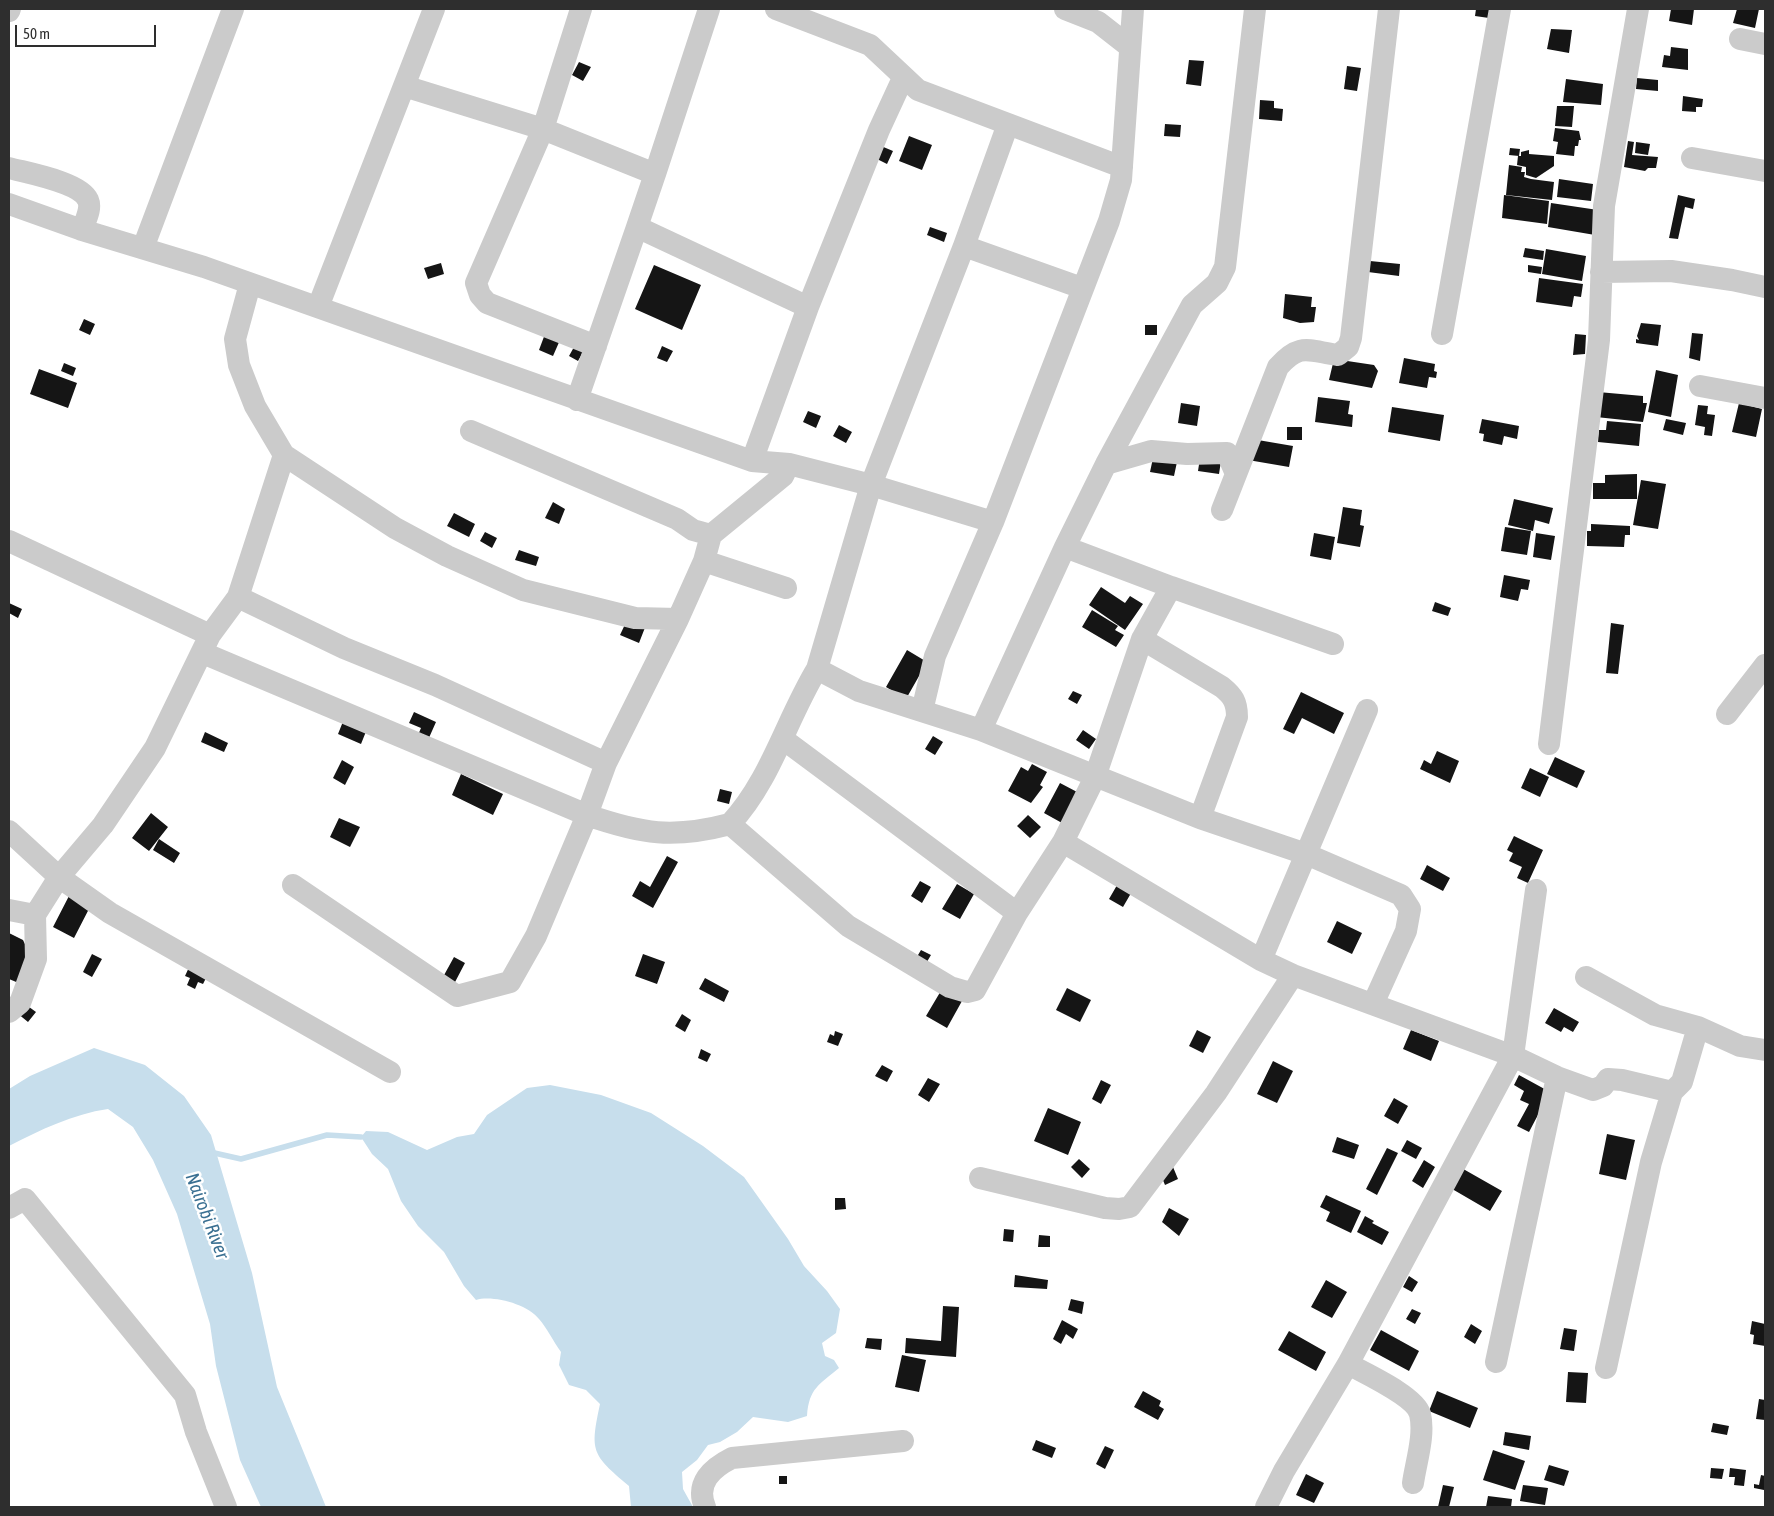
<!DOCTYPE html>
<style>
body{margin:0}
#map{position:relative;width:1774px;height:1516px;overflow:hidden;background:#fff;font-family:"Asap Condensed",sans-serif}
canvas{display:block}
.frame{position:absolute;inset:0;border:10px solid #2e2e2e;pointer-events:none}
.scale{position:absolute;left:15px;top:25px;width:141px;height:22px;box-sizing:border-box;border:2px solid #2e2e2e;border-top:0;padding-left:6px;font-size:15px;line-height:18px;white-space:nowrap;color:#2e2e2e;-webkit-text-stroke:4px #fff;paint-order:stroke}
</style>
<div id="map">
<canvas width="1774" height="1516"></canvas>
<div class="frame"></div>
<div class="scale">50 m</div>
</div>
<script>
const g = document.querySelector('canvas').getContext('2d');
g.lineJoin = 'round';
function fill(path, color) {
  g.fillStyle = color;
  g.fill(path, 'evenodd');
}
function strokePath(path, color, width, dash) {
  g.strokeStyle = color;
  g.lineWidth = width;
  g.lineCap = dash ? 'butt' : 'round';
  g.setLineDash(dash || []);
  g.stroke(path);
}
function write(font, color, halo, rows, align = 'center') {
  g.font = font + ' "Asap Condensed",sans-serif';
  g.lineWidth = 5;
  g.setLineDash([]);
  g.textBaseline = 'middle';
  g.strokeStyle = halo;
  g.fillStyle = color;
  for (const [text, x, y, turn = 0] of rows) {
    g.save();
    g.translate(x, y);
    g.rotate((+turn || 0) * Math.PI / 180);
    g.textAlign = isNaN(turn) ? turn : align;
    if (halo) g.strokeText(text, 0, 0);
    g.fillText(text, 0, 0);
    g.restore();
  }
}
const water = new Path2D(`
 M94,1048L145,1065L184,1096L211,1135L252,1273L277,1387L326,1507H261L240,1460L216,1366L210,1324L177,1214L153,1160L133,1127L108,1109C73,1114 40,1130 9,1146V1089L30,1076Z
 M550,1085L601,1095L651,1113L703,1146L744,1177L788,1239L804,1266L827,1291L840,1309L836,1333L822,1343L825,1356L834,1360L839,1368C819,1385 809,1388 807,1416L788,1422L753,1417L737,1432L720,1442L708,1445L697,1460L682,1472L683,1489L693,1507H631L629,1486C591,1454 590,1451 600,1404L586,1390L569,1385L559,1365L561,1352C553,1341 547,1328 539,1319C527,1304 493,1295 476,1300L464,1286L444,1252L418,1226L401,1201L388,1169L372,1154L361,1137L366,1131L388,1132L427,1150L457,1137L474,1134L487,1115L527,1088Z`);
const stream = new Path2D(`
 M210,1152L241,1159L327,1135L361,1137`);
const building = new Path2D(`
 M1476,9H1497L1496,19L1475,16Z
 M1671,9H1694L1692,25L1669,21Z
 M1737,9H1759L1755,28L1733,23Z
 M1551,29L1572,30L1569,53L1547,49Z
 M1671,47L1688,49V70L1662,67L1664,55L1670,56Z
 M1189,60L1204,61L1201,86L1186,84Z
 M579,62L591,67L583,81L572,75Z
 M1347,66L1361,68L1357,91L1344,89Z
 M1637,78L1658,80V91L1636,89Z
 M1566,79L1603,84L1601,105L1563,102Z
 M1683,96L1703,99L1702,107H1696V112L1682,111Z
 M1260,100L1274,101V108L1283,109L1282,121L1259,119Z
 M1557,106H1574L1572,127L1555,126Z
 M1165,124L1181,125L1180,137L1164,136Z
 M1555,128L1579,131L1581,140H1579L1578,146H1575L1574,156L1556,154L1558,142L1553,141Z
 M909,136L932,145L922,170L899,161Z
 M1628,141L1634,142L1632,155L1658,157L1656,168H1648L1645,171L1624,167Z
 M1636,142L1650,144L1648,155L1635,153Z
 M881,146L893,151L887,164L875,158Z
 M1510,148L1520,149L1519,156L1509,155Z
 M1529,150V154L1554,156V166L1536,178L1526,175V167L1517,165L1518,156H1524H1521V152Z
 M1509,165L1522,167L1521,172H1525L1524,177L1531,179L1554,182L1552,200L1506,195Z
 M1559,179L1593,184L1591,201L1557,197Z
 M1504,195L1549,201L1547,224L1502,218Z
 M1678,195L1695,199L1693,209L1685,207L1678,239L1669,238Z
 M1551,203L1598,210L1595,235L1548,227Z
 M930,227L947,233L944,242L927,235Z
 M1525,248L1544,251L1543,260L1523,257Z
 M1546,249L1586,256L1582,281L1542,274Z
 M1370,261L1400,264L1399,276L1368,272Z
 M441,263L444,274L428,279L424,268Z
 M654,265L701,285L682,330L635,309Z
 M1528,265L1542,267L1541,274L1528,272Z
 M1539,278L1583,284L1581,297L1574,296L1572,307L1536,302Z
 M1285,294L1312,297L1311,307H1316L1314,322L1300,323L1283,318Z
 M84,319L95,324L90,335L79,330Z
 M1641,323L1661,325L1658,346L1636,343V339L1639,340L1637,336Z
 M1145,325H1157V335H1145Z
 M1692,333L1703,334L1700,361L1689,358Z
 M545,334L560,340L553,356L539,350Z
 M1575,334L1586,335L1585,354L1573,355Z
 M662,346L673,351L667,362L657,358Z
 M574,347L583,352L578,361L569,356Z
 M1404,358L1435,364L1434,371L1437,372L1436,378L1429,377L1427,388L1399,383Z
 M1334,359L1374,365L1378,371L1372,388L1329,380Z
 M64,363L76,368L73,376L61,371Z
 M39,369L77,383L68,408L30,394Z
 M1656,370L1678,375L1671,417L1648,412Z
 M1598,392L1643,396V403H1647L1643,422L1596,417Z
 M1318,397L1350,401L1348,414L1353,415L1352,427L1315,422Z
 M1181,403L1200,406L1197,426L1178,423Z
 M1739,403L1762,409L1756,437L1732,432Z
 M1698,405L1708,406L1707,414L1715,415L1712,436L1704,435L1705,427L1695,425Z
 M1392,407L1444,415L1440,441L1388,432Z
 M808,411L821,416L816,428L803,422Z
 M1482,419L1519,426L1517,439L1504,436L1502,445L1483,441L1484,434L1479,433Z
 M1666,419L1686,423L1683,435L1663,430Z
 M1607,421L1641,424L1639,446L1598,442L1599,430H1606Z
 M839,425L852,432L846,443L833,436Z
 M1287,427H1302V440H1287Z
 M1252,439L1293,446L1289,467L1248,460Z
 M1153,458L1177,462L1174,476L1150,472Z
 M1200,458L1221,461L1219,474L1198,471Z
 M1637,474V499H1593V483H1605V475Z
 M1641,480L1666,484L1658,529L1633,525Z
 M1514,499L1553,508L1549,524L1535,520L1533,531L1508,525Z
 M553,502L565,509L559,524L545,518Z
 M1343,507L1362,510L1360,525L1364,526L1360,547L1337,543Z
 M454,513L475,524L469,537L447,526Z
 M1591,524L1630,526V535H1625L1624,547L1587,546V531H1591Z
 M1505,527L1531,531L1527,555L1501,551Z
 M485,532L497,538L492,548L480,541Z
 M1314,533L1335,537L1331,560L1310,556Z
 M1536,533L1555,536L1551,560L1533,557Z
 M519,550L539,557L536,566L515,560Z
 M1504,575L1530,580L1528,590L1521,589L1518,601L1500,597Z
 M1101,587L1125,603L1130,596L1143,604L1125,630L1089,605Z
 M1435,602L1451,608L1448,616L1432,611Z
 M9,603L22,609L18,618L9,613Z
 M1092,610L1118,626L1115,630L1124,635L1116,647L1082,627Z
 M628,618L646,625L639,643L620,635Z
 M1611,623L1624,625L1618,674L1606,673Z
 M907,650L927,662L906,699L886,687Z
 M1073,691L1082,695L1077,704L1068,699Z
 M1301,692L1344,713L1334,734L1302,718L1294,734L1283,729Z
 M414,712L436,722L428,740L418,735L421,728L409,723Z
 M344,719L369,724L361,744L338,734Z
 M1083,730L1096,739L1089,749L1076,740Z
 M205,732L228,743L224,752L201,742Z
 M933,736L943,742L935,755L925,749Z
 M1437,751L1459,761L1450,783L1420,769L1424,760L1431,764Z
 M1555,757L1585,771L1577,788L1547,774Z
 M342,760L354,767L345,785L333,778Z
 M1032,764L1047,772L1040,785L1043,787L1031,803L1008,791L1021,767L1028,771Z
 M1530,768L1549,777L1540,797L1521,788Z
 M461,774L503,794L493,815L452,795Z
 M1060,783L1079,793L1062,823L1044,813Z
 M720,789L732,792L729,804L717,801Z
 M151,813L168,827L149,851L132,838Z
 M1028,815L1041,827L1030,838L1017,826Z
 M339,818L360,827L350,847L330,837Z
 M1514,836L1543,850L1528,883L1517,878L1522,867L1509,861L1513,853L1507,850Z
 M159,839L180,853L174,863L153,850Z
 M667,856L678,862L653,908L632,896L640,881L650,887Z
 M1427,865L1450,878L1443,891L1420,879Z
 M1120,880L1134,888L1123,907L1109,899Z
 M920,881L931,887L922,903L911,896Z
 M957,884L974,894L960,919L942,909Z
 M70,894L91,905L74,938L53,927Z
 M1337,921L1362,933L1352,954L1327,942Z
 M9,933L23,940L32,959L21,984L9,979Z
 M921,950L931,955L925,965L915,960Z
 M92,954L102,959L92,977L83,972Z
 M643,954L665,962L657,984L635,976Z
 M454,957L465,963L454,984L443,977Z
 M191,963L209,972L203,984L198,982L195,989L187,985L190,978L185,976Z
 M705,978L729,991L724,1002L699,989Z
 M1067,988L1091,1000L1080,1022L1056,1010Z
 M942,989L962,1001L947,1028L926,1016Z
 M25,1004L36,1012L28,1022L17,1013Z
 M1554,1008L1579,1022L1573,1032L1564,1027L1561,1032L1545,1023Z
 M682,1014L691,1020L685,1032L675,1026Z
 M1197,1030L1211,1037L1203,1053L1189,1046Z
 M1411,1030L1439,1041L1431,1061L1403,1049Z
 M835,1031L843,1034L838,1046L827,1042L830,1034L834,1036Z
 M701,1049L711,1054L707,1062L698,1058Z
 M1273,1061L1293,1071L1277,1103L1257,1094Z
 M882,1065L893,1071L887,1082L875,1076Z
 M1519,1075L1550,1092L1529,1132L1517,1126L1529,1104L1520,1100L1524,1091L1514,1085Z
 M928,1078L940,1084L929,1102L918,1095Z
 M1101,1080L1111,1085L1101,1104L1092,1099Z
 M1394,1098L1408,1106L1398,1124L1384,1116Z
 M1048,1108L1081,1122L1068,1155L1034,1141Z
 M1607,1134L1635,1140L1626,1180L1599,1174Z
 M1337,1137L1359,1145L1354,1159L1332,1152Z
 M1407,1140L1422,1148L1416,1159L1401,1151Z
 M1387,1148L1398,1153L1377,1195L1366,1189Z
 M1079,1159L1090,1169L1082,1178L1071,1167Z
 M1424,1160L1435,1167L1423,1188L1412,1181Z
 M1458,1166L1502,1191L1490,1211L1447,1186Z
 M1173,1167L1178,1179L1165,1185L1160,1173Z
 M1326,1195L1361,1211L1351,1233L1326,1221L1330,1212L1320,1207Z
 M835,1198H845L846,1209L835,1210Z
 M1169,1208L1189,1219L1179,1236L1162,1222Z
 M1365,1216L1374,1221L1372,1223L1389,1232L1382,1245L1357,1232Z
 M1004,1229L1014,1230L1013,1242L1003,1241Z
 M1039,1235L1050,1236V1247H1038Z
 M1015,1275L1048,1280L1047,1289L1014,1287Z
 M1409,1276L1418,1282L1412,1292L1403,1287Z
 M1326,1280L1347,1292L1332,1318L1311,1307Z
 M1071,1299L1084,1302L1082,1314L1068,1310Z
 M943,1306L959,1307L956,1357L905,1353L906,1338L941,1341Z
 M1412,1309L1421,1313L1415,1324L1406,1319Z
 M1062,1320L1078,1329L1073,1339L1066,1334L1061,1344L1053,1339Z
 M1752,1321L1765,1324V1346L1753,1344L1754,1335L1750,1334Z
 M1471,1324L1482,1331L1475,1344L1464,1337Z
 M1564,1328L1577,1330L1574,1351L1560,1349Z
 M1381,1330L1419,1351L1409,1371L1370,1350Z
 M1289,1331L1326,1352L1316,1371L1278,1350Z
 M867,1338L882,1339L881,1350L865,1348Z
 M902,1355L926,1360L919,1392L895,1387Z
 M1568,1372L1588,1373L1586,1403L1566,1402Z
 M1143,1391L1161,1401L1159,1406L1164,1409L1158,1420L1134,1407Z
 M1437,1391L1478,1408L1470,1428L1429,1411Z
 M1759,1399L1765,1400V1420L1756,1419Z
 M1713,1423L1729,1426L1727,1435L1711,1432Z
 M1505,1432L1531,1436L1529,1450L1503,1445Z
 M1036,1440L1056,1448L1052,1458L1032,1450Z
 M1105,1446L1114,1450L1105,1469L1096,1464Z
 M1493,1450L1525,1461L1515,1490L1483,1480Z
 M1549,1465L1569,1471L1564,1486L1544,1480Z
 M1711,1468L1724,1469L1722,1479L1710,1478Z
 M1730,1468L1746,1470L1744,1486L1734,1485L1735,1477H1729Z
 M1306,1474L1324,1483L1314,1503L1296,1495Z
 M1761,1475L1765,1476L1764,1490L1754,1488V1484L1759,1485Z
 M779,1476H787V1484H779Z
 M1443,1485L1454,1487L1449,1507H1438Z
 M1523,1485L1548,1488L1545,1505L1520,1501Z
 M1488,1496L1512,1499L1511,1507H1486Z`);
const minor = new Path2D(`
 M581,9L543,129L476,283L480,295L487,303L596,346
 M776,9L870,45L918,90L1122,167
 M1065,9L1098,22L1130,47
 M9,11L10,9
 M1740,39L1765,44
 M1008,124L964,246L871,485L817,669L859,691L981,730L1200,818
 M1692,158L1765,171
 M9,168C27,173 80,182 88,200C92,209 85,221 82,230L204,267L752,461L808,307L637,227L655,174L543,129L404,86
 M655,174L709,9
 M9,204L82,230
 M964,246L1082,288
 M143,248L233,9
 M1601,272L1671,271L1732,280L1765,287
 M250,284L235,339L239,365L255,406L284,455L395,528L447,556L523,590L635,618L678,619
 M318,307L434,9
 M808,307L879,130L903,78
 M1442,334L1500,9
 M1700,386L1765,398
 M577,400L637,227
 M471,431L677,519L693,530L711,535
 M789,464L871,485L993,522
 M1106,464L1151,451L1187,454L1227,453L1236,474
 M1222,510L1278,367C1300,342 1308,351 1338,355L1348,347L1351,338L1389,9
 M9,541L210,635L238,597L284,455
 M1065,547L1171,587L1142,639L1095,777L1063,842L1261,960L1293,975L1513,1056L1557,1077L1593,1090L1603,1086L1608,1079L1622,1080L1672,1092L1682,1082L1698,1027L1740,1046L1765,1050
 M704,561L786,588
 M1171,587L1333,644
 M238,597L344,648L435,685L606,763
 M1142,639L1222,687C1233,696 1237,702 1237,717L1200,818L1306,854L1261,960
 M203,653L587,815C642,834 673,839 730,824L848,926L950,987L967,992L975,990L1017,913L1063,842
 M1367,710L1306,854L1401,895L1410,909L1406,931L1373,1004
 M922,711L935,656L993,522L1109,221L1121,180L1133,9
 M1727,714L1765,665
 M981,730L1065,547L1106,464L1192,305L1217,283L1225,267L1255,9
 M783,739L1017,913
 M1549,744L1599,340L1604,206L1638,9
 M730,824C771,780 786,720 817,669
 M9,831L59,877L110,913L390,1072
 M293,885L457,996L510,982L536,936L587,815L606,763L678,619L704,561L711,535L783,476L789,464L752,461
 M9,910L35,915
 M1586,977L1655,1015L1698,1027
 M9,1012L20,1003L36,959L35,915L59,877L103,825L155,748L210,635
 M980,1178L1105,1208L1119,1209L1130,1207L1216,1093L1293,975
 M9,1208L25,1199L185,1395L196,1432L226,1507
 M1496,1362L1557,1077
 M1348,1364C1366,1374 1415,1396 1420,1414C1425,1435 1416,1462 1413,1483
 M1606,1368L1651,1162L1672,1092
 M705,1507C695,1483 712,1468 732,1458L903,1441
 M1266,1507L1284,1471L1348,1364L1513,1056L1536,890`);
const waterNames = [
 ["Nairobi River",207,1216,69]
];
fill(water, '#c7deec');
strokePath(stream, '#c7deec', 5.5);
fill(building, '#151515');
strokePath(minor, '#cbcbcb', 22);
write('italic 19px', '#3a7092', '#fff', waterNames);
</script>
